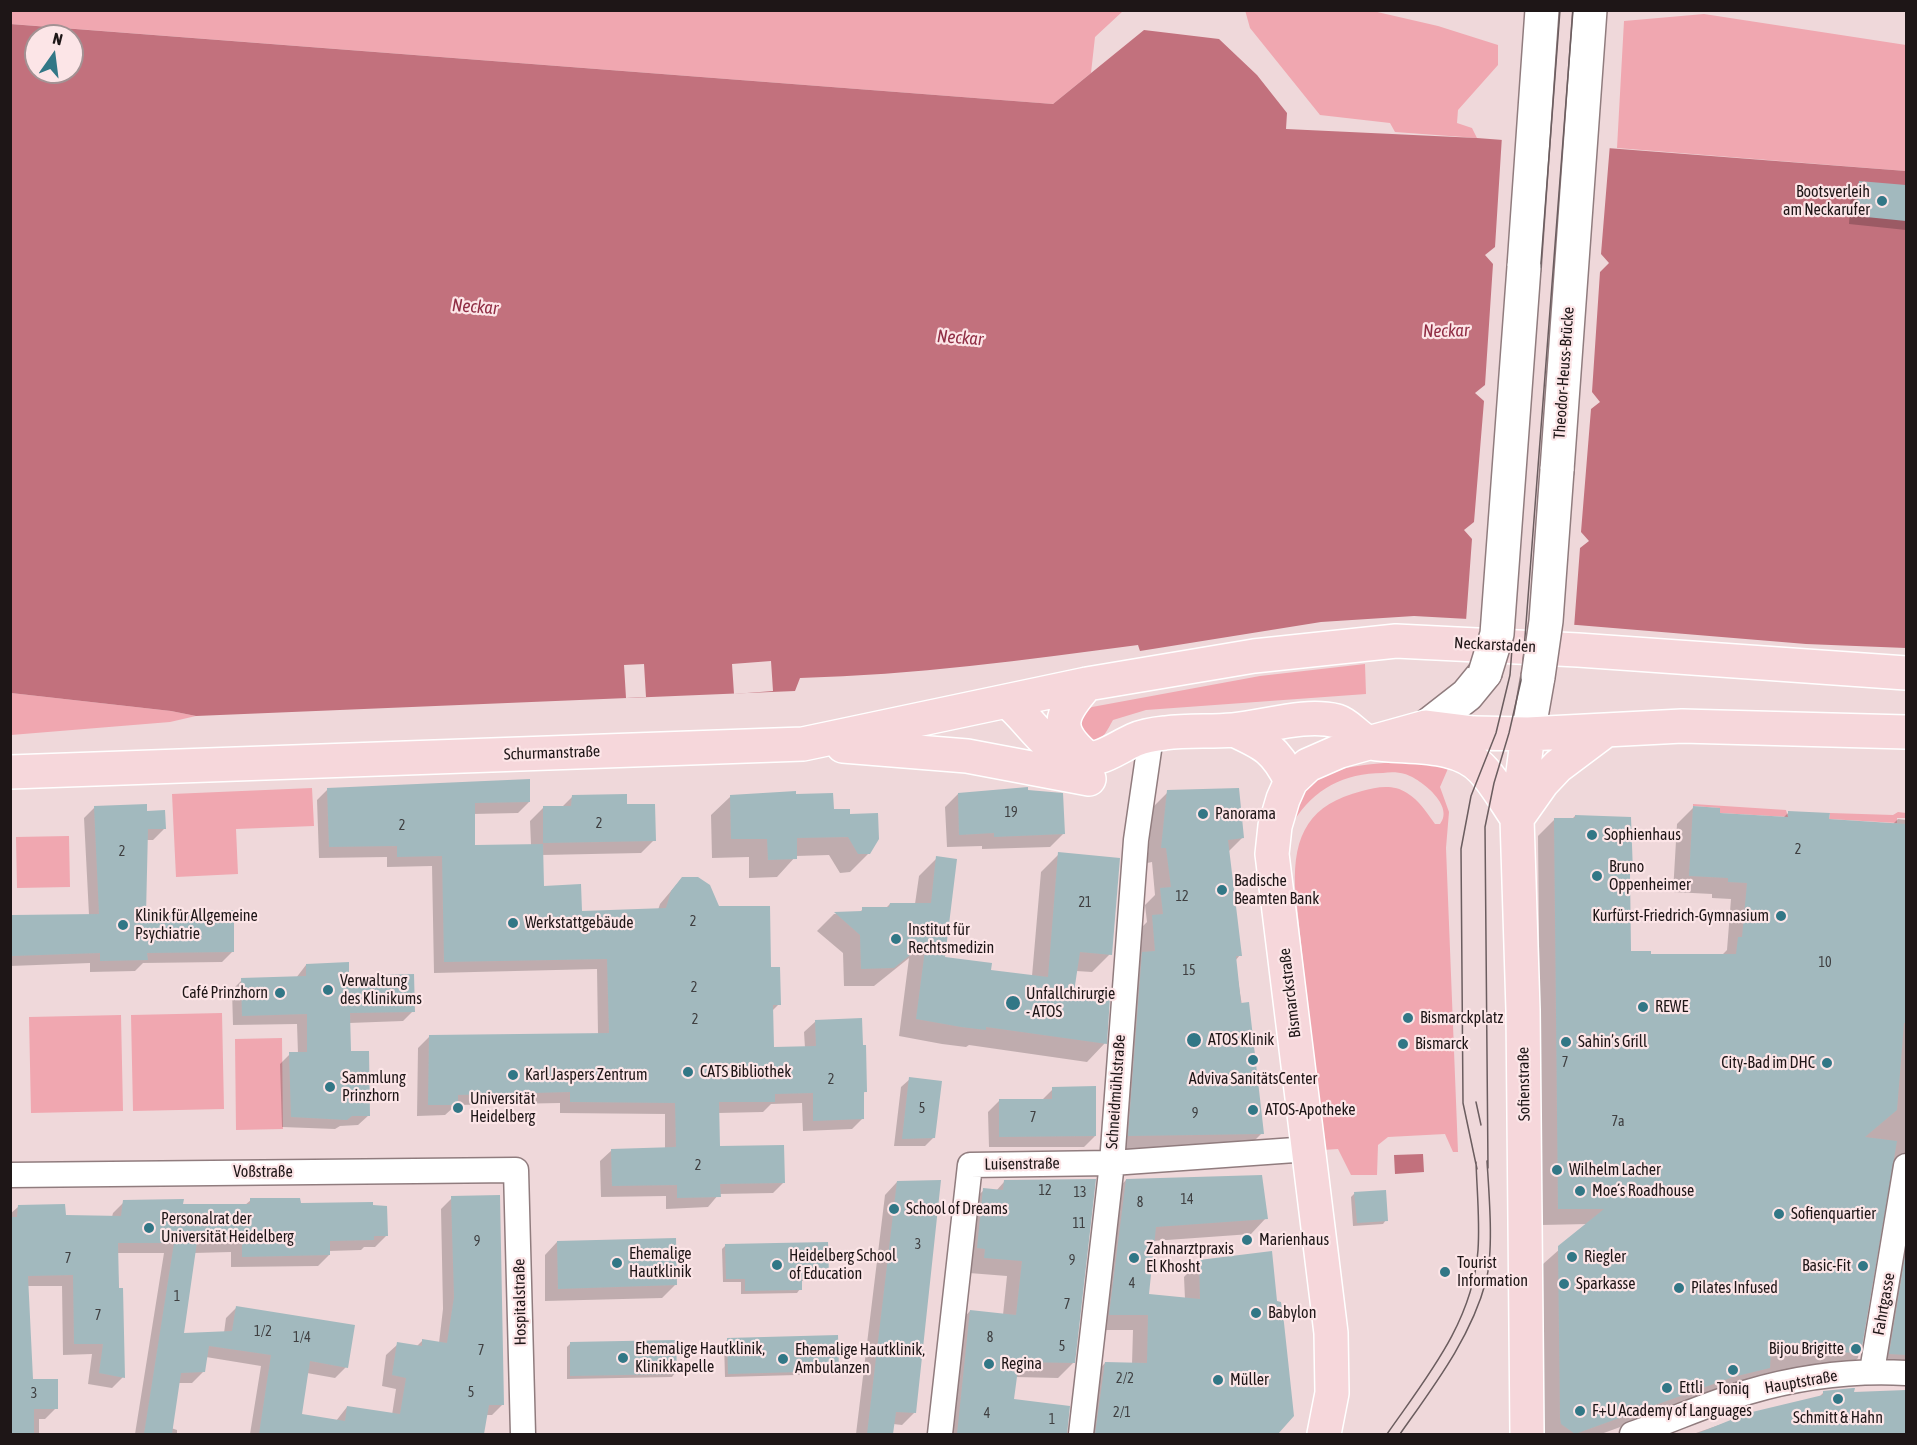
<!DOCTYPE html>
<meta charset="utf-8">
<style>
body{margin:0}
#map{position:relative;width:1917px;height:1445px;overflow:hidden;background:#efd8da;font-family:"Asap Condensed",sans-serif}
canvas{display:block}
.frame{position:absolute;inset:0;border:12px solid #1e1617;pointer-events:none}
.north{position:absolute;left:24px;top:24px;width:60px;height:60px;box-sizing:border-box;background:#fce5e7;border:2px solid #a39294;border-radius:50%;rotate:14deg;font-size:16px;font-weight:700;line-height:24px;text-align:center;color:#1e1617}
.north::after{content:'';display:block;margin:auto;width:21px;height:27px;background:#327786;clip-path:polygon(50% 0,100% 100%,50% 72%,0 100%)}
</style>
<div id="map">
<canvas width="1917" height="1445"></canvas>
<div class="frame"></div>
<div class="north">N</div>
</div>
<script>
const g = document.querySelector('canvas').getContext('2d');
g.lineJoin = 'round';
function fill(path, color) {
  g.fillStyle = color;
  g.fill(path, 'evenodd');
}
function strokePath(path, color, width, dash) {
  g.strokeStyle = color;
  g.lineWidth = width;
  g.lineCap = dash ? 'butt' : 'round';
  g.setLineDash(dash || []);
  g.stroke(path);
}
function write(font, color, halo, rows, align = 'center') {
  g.font = font + ' "Asap Condensed",sans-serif';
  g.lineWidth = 4.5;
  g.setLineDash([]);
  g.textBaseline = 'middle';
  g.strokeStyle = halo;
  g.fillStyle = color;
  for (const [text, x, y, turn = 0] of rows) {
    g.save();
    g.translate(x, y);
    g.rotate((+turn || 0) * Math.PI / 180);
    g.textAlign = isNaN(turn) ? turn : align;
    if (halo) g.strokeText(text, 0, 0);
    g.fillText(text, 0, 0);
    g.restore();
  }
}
const green = new Path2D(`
 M1245,10L1373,11L1438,26L1498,45V65L1458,110L1457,123L1472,128L1477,138L1395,132L1390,123L1320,115L1250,28Z
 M10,11H1123L1095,37L1091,73L1053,104L11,24Z
 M1704,14L1906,45V171L1617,148L1624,21Z
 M1365,664L1366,694L1146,710L1113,720C1107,730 1104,740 1092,742L1078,732L1081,713L1092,707L1260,676Z
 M11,693L171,711L196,716L170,722L11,735Z
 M1423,761L1450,764L1440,787L1449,812L1446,848L1458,1152H1453L1445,1134L1388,1137L1378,1145L1377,1175H1351L1338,1149L1323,1150L1295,887C1293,834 1310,804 1362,791C1377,787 1393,784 1407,793C1419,800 1427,813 1435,824H1440C1455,806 1421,779 1405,774C1398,772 1390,772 1383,773C1344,773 1314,789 1294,821L1288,818C1294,807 1299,795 1308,786C1332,762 1391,763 1423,761Z
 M312,788L314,826L236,829L238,874L176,877L172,794Z
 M1693,804L1786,810L1788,817L1720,813V808L1693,806Z
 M1898,812L1906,813V818H1897V823L1829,819L1830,813L1893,815Z
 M69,836L70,887L17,888L16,837Z
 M222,1013L224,1109L133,1111L131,1015Z
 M121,1015L123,1111L31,1113L29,1017Z
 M282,1038L283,1129L236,1130L235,1039Z`);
const water = new Path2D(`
 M10,24L1053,104L1144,30L1219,39L1257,75L1287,113L1286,129L1477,138L1906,171V648L1806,644L1577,625L1414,616L1321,622L1140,651L1138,645C1026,660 914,675 800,678L795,691L196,716L171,711L11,693ZM36,36H72V72H36Z
 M1423,1154L1424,1172L1395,1174L1394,1155Z`);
const pier = new Path2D(`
 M1502,136L1610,144L1601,254L1609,263L1600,272L1592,392L1600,402L1591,409L1581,532L1589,541L1580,548L1574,628L1466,621L1472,539L1464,530L1474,522L1484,401L1475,393L1485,385L1493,264L1485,255L1495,247Z
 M771,661L773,691L734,694L732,664Z
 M644,664L646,697L626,698L624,665Z`);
const shadow = new Path2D(`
 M1860,182L1906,187V230L1849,224L1851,191Z
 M1026,788L1063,834L1050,847L982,849V846L947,847L945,807L958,794Z
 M328,789L529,802L518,813L473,814L474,846L531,845L530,821L543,808L562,807L572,797L625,806L654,840L641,853L542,855V887L580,912L658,910L660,904L682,878L718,908L770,969L779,1004L771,1012L772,1049L805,1048L804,1032L816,1021L866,1091L862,1094L863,1118L852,1129L803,1131L802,1103L771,1104L763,1112L718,1113V1147L784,1182L773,1193L719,1194L708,1207L666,1209V1196L601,1197L600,1161L612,1150L665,1149V1114L560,1113V1103L456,1105L445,1115L417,1116L418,1048L429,1037L598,1034L597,969L434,973L432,866L387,867V857L319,858L317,800Z
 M1168,792L1243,837L1228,852L1240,955L1235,961L1262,1133L1247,1148L1114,1150L1127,969L1140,957L1137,932L1147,922L1145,905L1155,895L1152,862L1147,863L1153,807Z
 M795,796L848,815L869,853L850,872L840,873L829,855L796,856L777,877L749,878V857L712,858L711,815L730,797Z
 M95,807L146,812L164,829L153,840H146L145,915L233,951L222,962L143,963L135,971L90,972V963L10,966L12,916L89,915L84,818Z
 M1693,808L1718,815L1783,818L1789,812L1828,821L1893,824L1898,819L1906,820V1371L1874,1369L1899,1171L1889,1169L1858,1358L1842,1374L1720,1391L1601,1434H1544L1543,1264L1588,1224L1542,1225L1538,836L1555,819H1572L1575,816L1632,872L1629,875V953L1650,956L1722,955L1727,950L1731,899L1712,898V894L1673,892L1677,824Z
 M1059,854L1110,954L1092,972L1076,971L1072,994L1105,1043L1087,1062L969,1045L966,1047L942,1044L899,1036L909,958L874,986H844L843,953L817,931L834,914L859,913L863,909L886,908L890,904H915L919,876L937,858L943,959L989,971L1032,976L1041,872Z
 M306,965L348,977L413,1011L403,1021L349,1023V1052L369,1115L358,1125L340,1126L335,1129L282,1127L280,1064L290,1054H298L297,1024L233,1025L232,990L242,980L296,978Z
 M910,1079L934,1137L925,1146H894L901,1087Z
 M1053,1089L1095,1136L1084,1147H989L988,1112L999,1101L1042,1100Z
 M1126,1180L1266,1218L1251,1234L1153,1241L1147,1295L1185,1299L1184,1277L1199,1261L1292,1415L1277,1434H1082L1090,1379L1105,1363L1132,1364L1133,1330H1094L1111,1196Z
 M897,1182L915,1412L902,1425L893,1424L892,1434H856L885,1195Z
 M1004,1182L1073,1363L1058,1378L1015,1377L1012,1400L1068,1407L1067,1434H944L955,1327L970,1311L1003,1315L1007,1276L969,1273L968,1205L984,1190L996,1191Z
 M1355,1193L1386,1220L1383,1224L1353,1226L1351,1197Z
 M452,1198L503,1404L492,1415H486L483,1434H250L261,1366L206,1357L203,1372L192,1383H178L171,1428L177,1430V1434H135L164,1253H117L123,1377L112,1388L88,1384L92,1354L63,1355L62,1286H27L32,1380L56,1408L45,1419H39V1434H10V1214L18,1207L64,1216L112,1217L113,1213L124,1202L181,1206L245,1205L251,1200L299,1205L386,1236L375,1247H364L361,1250L329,1251V1255L318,1266L231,1267V1252L194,1253L182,1334L224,1333L226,1318L237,1307L346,1367L335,1378L307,1373L301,1415L336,1421L347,1407L392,1415L396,1389L382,1386L386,1355L398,1344L416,1347L423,1340L439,1343L443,1309L441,1209Z
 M557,1242L675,1285L662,1298L545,1301V1255Z
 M726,1245L828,1276L824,1280L800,1281V1289L797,1293L741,1294V1282H723L722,1249Z
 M728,1339L837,1370L833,1374L725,1377L724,1343Z
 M571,1343L675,1373L672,1377L567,1379V1347Z
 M1824,1392H1906V1434H1693L1748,1415L1818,1398Z`);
const building = new Path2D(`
 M1859,181L1906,185V221L1856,216Z
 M530,779V802L475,803V845L543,844L544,886L581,884L582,911L666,908L671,891L682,877H698L710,885L719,906H770L771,967H780L781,1005H773L774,1047L816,1046L815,1020L862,1018L863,1045H866L867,1092H864V1119L813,1121V1093L775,1094V1102H719L720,1146L784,1145L785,1183L720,1184L721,1197L677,1198V1185L612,1186L611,1149L676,1147L675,1103L570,1102V1092L458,1095V1105H428L429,1035L609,1033L607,959L444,962L442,856L397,857V846L329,847L327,788Z
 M1028,787V790L1063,793L1065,834L994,837V833L959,835L958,793Z
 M1239,788L1244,838L1228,840L1242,956H1236L1241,1003L1249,1002L1264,1134L1128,1136L1142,952L1155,951L1152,915L1163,914L1160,888L1171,887L1166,848H1161L1167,790Z
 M796,791V794L833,793L834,809H850V814L878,813L879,839L870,854H858L848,837L797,838V859L768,860L767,839H731L730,795Z
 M627,794V804H655L656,841L543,843V806H571L572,795Z
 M147,804V811L165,810L166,829H148L146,914L234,910V952L147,953L148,960L100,961V953L12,956V915L99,914L94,806Z
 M1693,806L1720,808V813L1788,817V811L1830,813L1829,819L1906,824V1023H1904L1897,1110L1865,1137L1897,1141L1861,1353L1771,1350L1770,1368L1733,1377L1575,1434L1561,1424L1560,1418L1558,1246L1604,1209H1558L1554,818H1575V815L1631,817L1633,873H1630L1631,951H1651V954H1736L1738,937H1742L1747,883L1728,882V878L1689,876Z
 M1058,852L1120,858L1112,955L1080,952L1074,992L1110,997L1107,1044L986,1027V1030L961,1027L916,1019L926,942L894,968L861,969L860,935L834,912L862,911V907H889L890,903H931L936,856L957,859L945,957L992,963L991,970L1048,977Z
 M349,962V976L414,974L415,1012L350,1013L351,1051H369L370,1116H352L347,1120L291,1117L289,1052H307V1014L242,1016L241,978L306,976V964Z
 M909,1077L942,1081L935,1138L902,1139Z
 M1096,1086V1136L999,1137V1099H1052V1087Z
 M1262,1175L1268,1219L1156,1227L1149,1294L1200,1299L1199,1260L1272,1251L1277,1301L1281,1302L1284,1323L1294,1416L1278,1434H1095L1105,1362L1147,1363L1148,1315H1109L1126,1179Z
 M1096,1179L1075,1363L1019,1362L1014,1399L1070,1406L1067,1434H957L970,1310L1016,1315L1022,1261L984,1258L985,1249L977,1248L983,1188L1003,1190L1004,1180Z
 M941,1180L916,1413L896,1412L893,1434H867L897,1181Z
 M1386,1190L1388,1221L1357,1223L1354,1192Z
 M500,1195L504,1405H489L484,1434H259L271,1355L209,1346L205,1372L181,1373L172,1434H144L174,1243H118L119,1288H123L125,1378L99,1373L103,1344H74L73,1275L28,1276L33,1379H58V1409H34V1434H10V1217H17L18,1205L65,1204L66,1215L121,1216L123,1200L184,1199L183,1204H250V1198H300L301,1203L373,1202V1205L387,1206L388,1236H374V1240L330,1241V1255L242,1257V1242H197L184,1333L232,1331L236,1306L355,1325L348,1368L310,1361L302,1414L345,1421L347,1406L400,1414L406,1378L392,1375L397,1342L422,1346V1339L447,1343L454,1297L451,1196Z
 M676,1238L677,1285L558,1289L557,1241Z
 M828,1242L829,1277L802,1278V1290L745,1291V1279H726L725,1244Z
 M1906,1250V1355L1889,1354Z
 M838,1335L839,1371L728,1374L727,1338Z
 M676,1340L677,1374L570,1376V1342Z
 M1853,1388H1855L1854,1392L1906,1390V1434H1696L1748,1413L1823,1395V1391Z`);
const street = new Path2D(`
 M10,1175L516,1170L523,1434
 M1872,1371L1906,1166
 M940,1434L970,1165L1112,1163L1309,1149
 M1081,1434L1112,1163L1136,840L1149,750
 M1632,1434C1671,1421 1709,1403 1748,1392C1799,1377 1853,1370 1906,1373`);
const secondary = new Path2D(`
 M1524,267L1542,10
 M1557,470L1590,10
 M1426,727L1467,695L1485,673
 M1528,734L1538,677`);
const primary = new Path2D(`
 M1087,684C1059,716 1053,729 1088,759
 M1007,701C1029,718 1046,752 1075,758C1099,763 1114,749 1134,740C1143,736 1155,734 1165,733C1188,730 1211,732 1233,730C1266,727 1304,713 1337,721C1350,725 1358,740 1371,743C1406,749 1457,741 1483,770C1496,784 1506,802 1517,818
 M1234,730C1265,744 1276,750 1291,781
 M843,746L967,756L1089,779
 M10,772L803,744L1087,684L1254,656L1396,641L1578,650L1906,673
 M1518,817L1542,783L1558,766L1606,730
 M1324,1434L1332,1393L1331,1333L1272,854L1275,826L1283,799L1291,781L1308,765L1340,751L1426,727L1474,733L1528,734L1682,726L1906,732
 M1527,1434L1523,1010L1517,818L1528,734`);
const tram = new Path2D(`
 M1476,1102L1481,1125
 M1488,1168L1485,827L1494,783L1509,733L1522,676L1573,10
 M1477,1169L1463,1103L1461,849L1471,796L1496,733L1510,675L1560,10
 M1387,1434C1426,1378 1473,1322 1478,1250C1480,1221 1477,1192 1476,1162
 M1400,1434C1433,1387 1471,1338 1486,1281C1494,1250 1489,1194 1487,1161`);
const secondaryBridge = new Path2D(`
 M1485,673L1497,634L1524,267
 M1538,677L1546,621L1557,470`);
const markers = [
 [1882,201,6,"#327786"],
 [1203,814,6,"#327786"],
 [1592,835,6,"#327786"],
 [1597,876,6,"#327786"],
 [1222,890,6,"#327786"],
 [1781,916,6,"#327786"],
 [513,923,6,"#327786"],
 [123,925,6,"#327786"],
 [896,939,6,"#327786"],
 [328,990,6,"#327786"],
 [280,993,6,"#327786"],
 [1013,1003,8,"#327786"],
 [1643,1007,6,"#327786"],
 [1408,1018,6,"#327786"],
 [1194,1040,8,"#327786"],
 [1566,1042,6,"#327786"],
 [1403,1044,6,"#327786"],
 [1253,1060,6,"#327786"],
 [1827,1063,6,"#327786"],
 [688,1072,6,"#327786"],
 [513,1075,6,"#327786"],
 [330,1087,6,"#327786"],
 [458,1108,6,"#327786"],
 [1253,1110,6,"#327786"],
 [1557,1170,6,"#327786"],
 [1580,1191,6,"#327786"],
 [894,1209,6,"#327786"],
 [1779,1214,6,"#327786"],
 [149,1228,6,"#327786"],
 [1247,1240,6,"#327786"],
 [1572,1257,6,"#327786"],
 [1134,1258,6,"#327786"],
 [617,1263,6,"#327786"],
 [777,1265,6,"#327786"],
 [1863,1266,6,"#327786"],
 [1445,1272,6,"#327786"],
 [1564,1284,6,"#327786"],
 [1679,1288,6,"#327786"],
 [1256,1313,6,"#327786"],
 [1856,1349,6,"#327786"],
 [623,1358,6,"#327786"],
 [783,1359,6,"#327786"],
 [989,1364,6,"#327786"],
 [1733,1370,6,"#327786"],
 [1218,1380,6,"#327786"],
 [1667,1388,6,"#327786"],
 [1838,1399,6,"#327786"],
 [1580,1411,6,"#327786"]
];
const numberNames = [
 ["19",1011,813],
 ["2",599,824],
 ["2",402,826],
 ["2",1798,850],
 ["2",122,852],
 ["12",1182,897],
 ["21",1085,903],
 ["2",693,922],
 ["10",1825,963],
 ["15",1189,971],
 ["2",694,988],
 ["2",695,1020],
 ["7",1565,1063],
 ["2",831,1080],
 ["5",922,1109],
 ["9",1195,1114],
 ["7",1033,1118],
 ["7a",1618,1122],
 ["2",698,1166],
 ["12",1045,1191],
 ["13",1080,1193],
 ["14",1187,1200],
 ["8",1140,1203],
 ["11",1079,1224],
 ["9",477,1242],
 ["3",918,1245],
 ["7",68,1259],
 ["9",1072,1261],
 ["4",1132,1284],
 ["1",177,1297],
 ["7",1067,1305],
 ["7",98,1316],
 ["1/2",263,1332],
 ["1/4",302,1338],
 ["8",990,1338],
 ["5",1062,1347],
 ["7",481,1351],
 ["2/2",1125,1379],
 ["5",471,1393],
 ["3",34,1394],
 ["2/1",1122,1413],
 ["4",987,1414],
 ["1",1052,1420]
];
const poiNames = [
 ["Bootsverleih",1870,192,"right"],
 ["am Neckarufer",1870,210,"right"],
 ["Panorama",1215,814],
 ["Sophienhaus",1604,835],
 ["Bruno",1609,867],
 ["Oppenheimer",1609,885],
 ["Badische",1234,881],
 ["Beamten Bank",1234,899],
 ["Klinik für Allgemeine",135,916],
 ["Psychiatrie",135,934],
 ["Kurfürst-Friedrich-Gymnasium",1769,916,"right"],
 ["Werkstattgebäude",525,923],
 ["Institut für",908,930],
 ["Rechtsmedizin",908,948],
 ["Verwaltung",340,981],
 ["des Klinikums",340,999],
 ["Café Prinzhorn",268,993,"right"],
 ["Unfallchirurgie",1026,994],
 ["- ATOS",1026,1012],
 ["REWE",1655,1007],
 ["Bismarckplatz",1420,1018],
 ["ATOS Klinik",1208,1040],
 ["Sahin’s Grill",1578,1042],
 ["Bismarck",1415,1044],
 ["City-Bad im DHC",1815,1063,"right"],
 ["CATS Bibliothek",700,1072],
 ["Karl Jaspers Zentrum",525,1075],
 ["Sammlung",342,1078],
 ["Prinzhorn",342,1096],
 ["Adviva SanitätsCenter",1253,1079,"center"],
 ["Universität",470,1099],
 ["Heidelberg",470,1117],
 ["ATOS-Apotheke",1265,1110],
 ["Wilhelm Lacher",1569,1170],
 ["Moe´s Roadhouse",1592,1191],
 ["School of Dreams",906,1209],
 ["Sofienquartier",1791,1214],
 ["Personalrat der",161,1219],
 ["Universität Heidelberg",161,1237],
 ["Marienhaus",1259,1240],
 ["Zahnarztpraxis",1146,1249],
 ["El Khosht",1146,1267],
 ["Ehemalige",629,1254],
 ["Hautklinik",629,1272],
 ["Heidelberg School",789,1256],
 ["of Education",789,1274],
 ["Riegler",1584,1257],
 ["Tourist",1457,1263],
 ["Information",1457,1281],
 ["Basic-Fit",1851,1266,"right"],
 ["Sparkasse",1576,1284],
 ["Pilates Infused",1691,1288],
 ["Babylon",1268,1313],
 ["Ehemalige Hautklinik,",635,1349],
 ["Klinikkapelle",635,1367],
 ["Bijou Brigitte",1844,1349,"right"],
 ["Ehemalige Hautklinik,",795,1350],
 ["Ambulanzen",795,1368],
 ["Regina",1001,1364],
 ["Müller",1230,1380],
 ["Ettli",1679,1388],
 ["Toniq",1733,1389,"center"],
 ["F+U Academy of Languages",1592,1411],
 ["Schmitt & Hahn",1838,1418,"center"]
];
const streetNames = [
 ["Theodor-Heuss-Brücke",1564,373,-86],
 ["Neckarstaden",1495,645,3],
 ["Schurmanstraße",552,753,-2],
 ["Bismarckstraße",1290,993,-97],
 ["Sofienstraße",1524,1084,-91],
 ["Schneidmühlstraße",1116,1092,-86],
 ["Luisenstraße",1022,1164,-1],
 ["Voßstraße",263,1172],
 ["Hospitalstraße",520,1302,-91],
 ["Fahrtgasse",1884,1304,-80],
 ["Hauptstraße",1801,1382,-10]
];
const waterNames = [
 ["Neckar",475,307,4],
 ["Neckar",1446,331,-1],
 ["Neckar",960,338,4]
];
fill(green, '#f0a7b0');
fill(water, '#c2717d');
fill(pier, '#efd8da');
fill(shadow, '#0003');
fill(building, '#a2b9be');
strokePath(street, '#907c7e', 27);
strokePath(secondary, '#907c7e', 36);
strokePath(primary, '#fff', 36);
strokePath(street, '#fff', 24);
strokePath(secondary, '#fff', 33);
strokePath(primary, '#f6d7db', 33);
strokePath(tram, '#6b5d5f', 1.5);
strokePath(secondaryBridge, '#907c7e', 36, []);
strokePath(secondaryBridge, '#fff', 33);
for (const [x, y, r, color] of markers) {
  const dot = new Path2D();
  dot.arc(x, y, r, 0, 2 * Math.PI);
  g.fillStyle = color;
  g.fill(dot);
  strokePath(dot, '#fce5e7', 2);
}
write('14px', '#3f3f41', null, numberNames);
write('16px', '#1e1617', '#fce5e7', poiNames, 'left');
write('16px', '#1e1617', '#fce5e7', streetNames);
write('italic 18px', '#902d44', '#fce5e7', waterNames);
</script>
